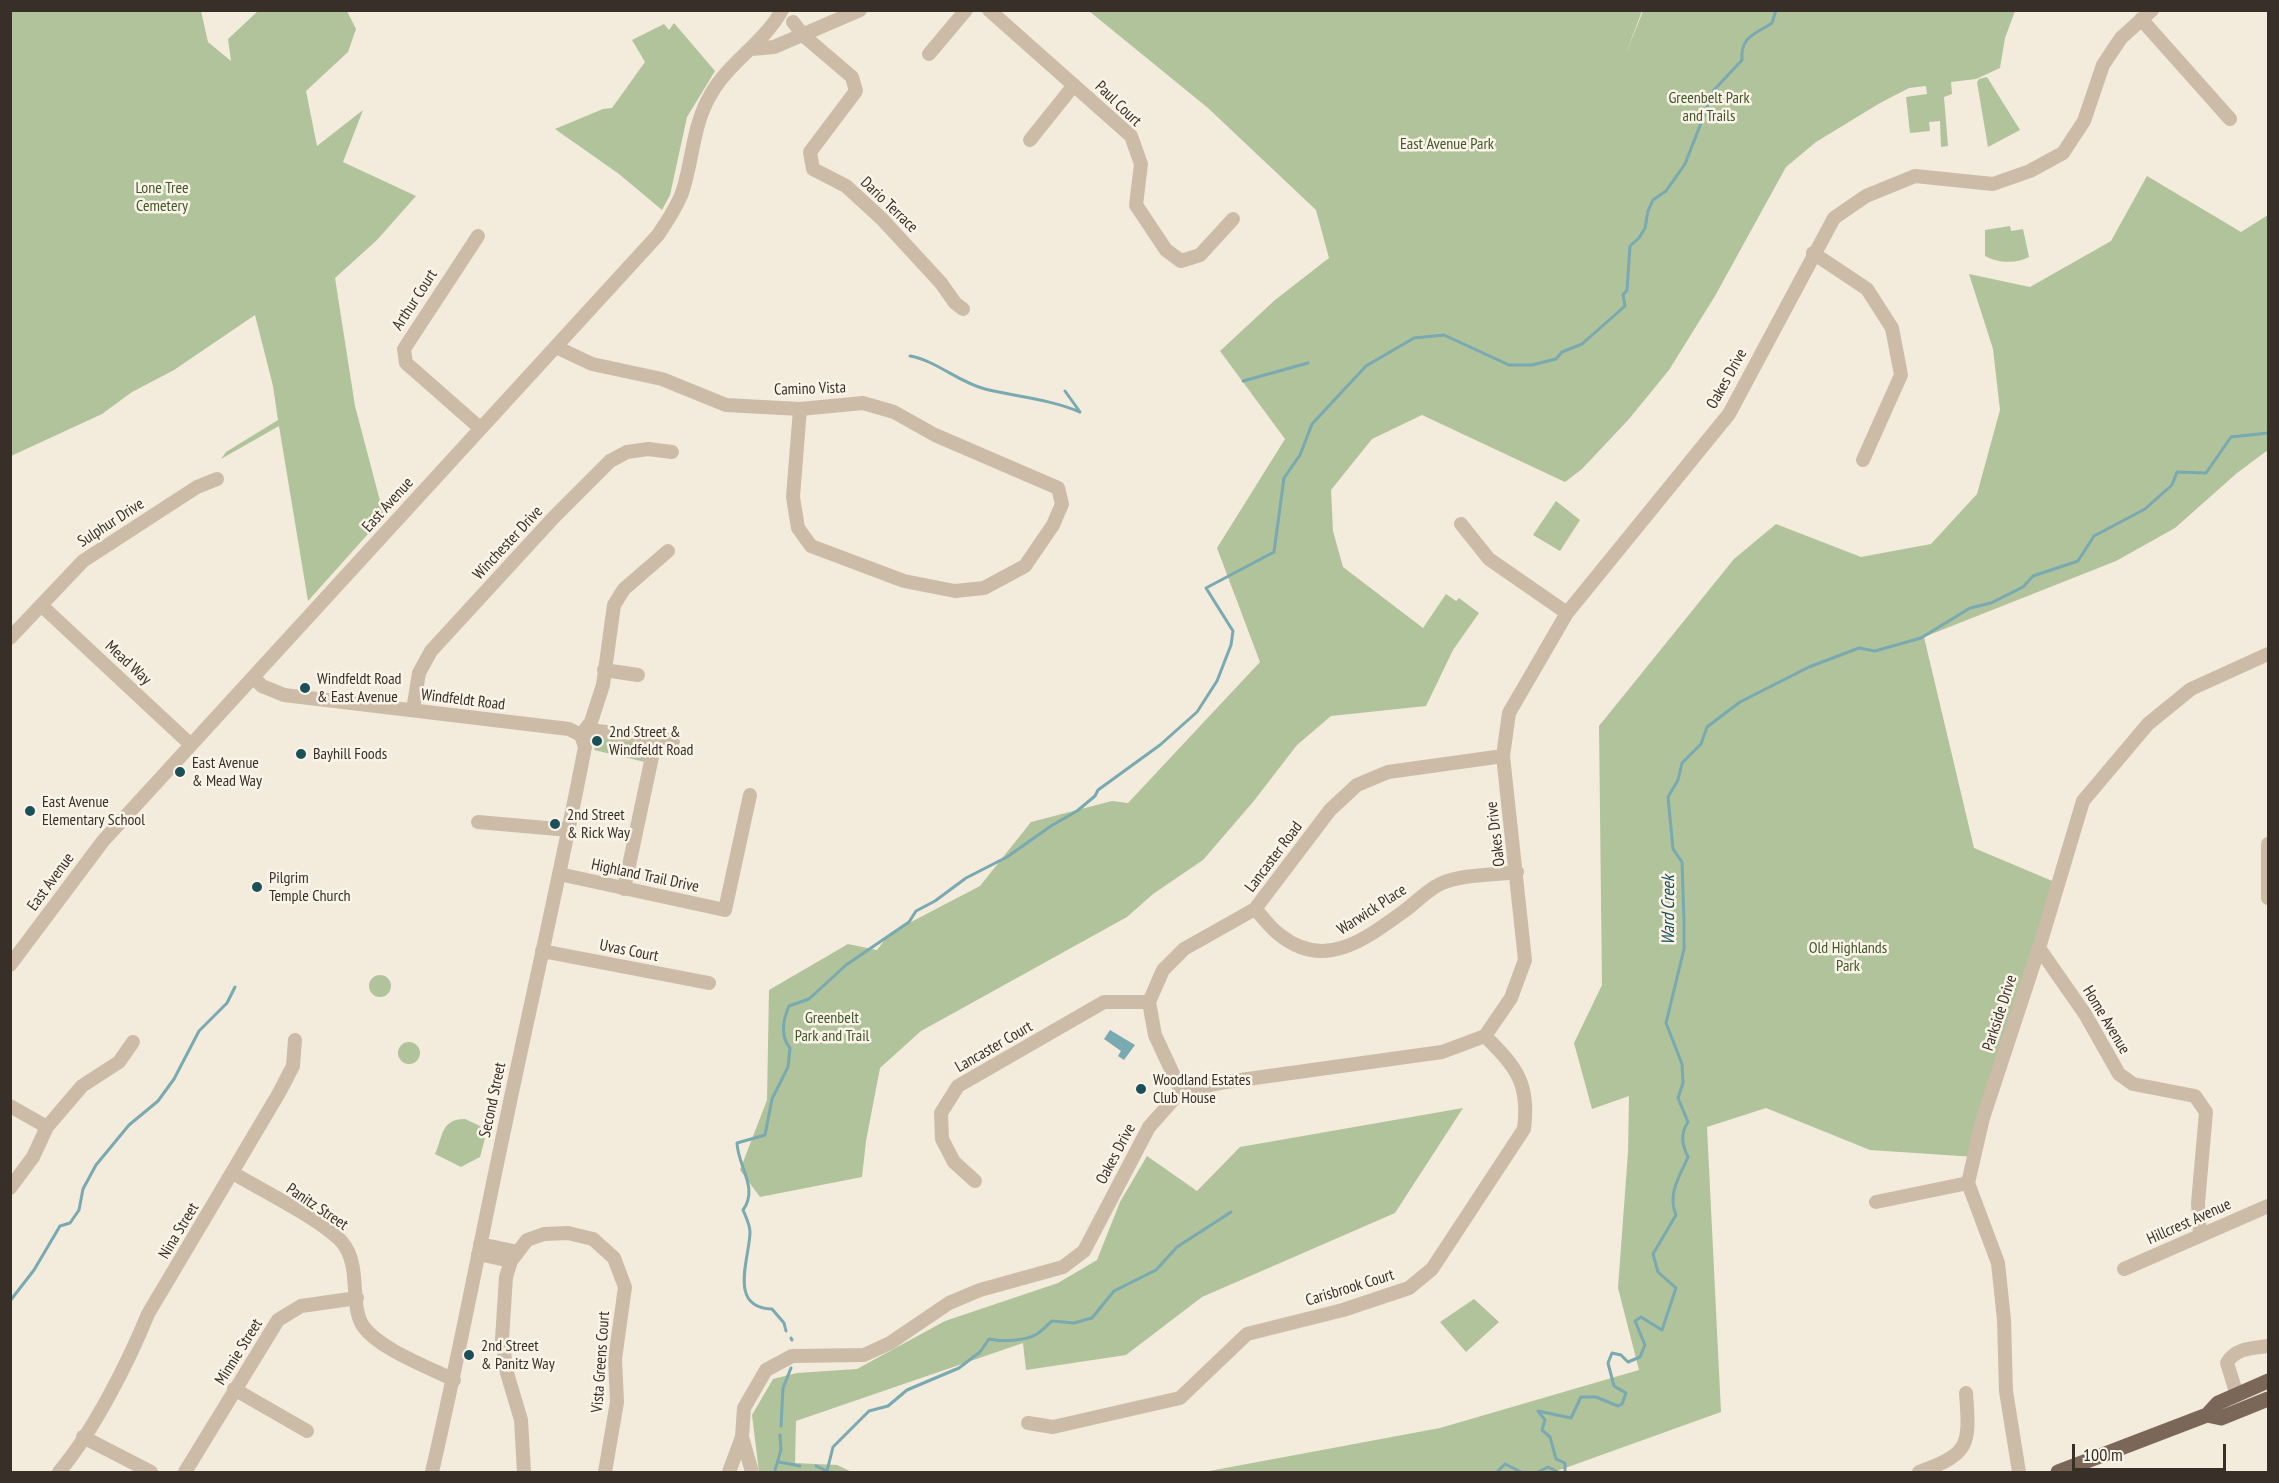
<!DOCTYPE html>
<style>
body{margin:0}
#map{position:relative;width:2279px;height:1483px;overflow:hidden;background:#f3ebdc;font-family:"PT Sans Narrow",sans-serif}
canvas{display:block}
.frame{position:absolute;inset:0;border:12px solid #382f28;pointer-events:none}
.scale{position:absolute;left:2072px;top:1444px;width:154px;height:27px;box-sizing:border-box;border:3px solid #382f28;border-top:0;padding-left:8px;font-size:18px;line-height:21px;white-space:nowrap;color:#382f28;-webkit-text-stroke:4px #faf4e8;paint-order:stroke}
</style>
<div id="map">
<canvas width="2279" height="1483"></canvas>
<div class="frame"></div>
<div class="scale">100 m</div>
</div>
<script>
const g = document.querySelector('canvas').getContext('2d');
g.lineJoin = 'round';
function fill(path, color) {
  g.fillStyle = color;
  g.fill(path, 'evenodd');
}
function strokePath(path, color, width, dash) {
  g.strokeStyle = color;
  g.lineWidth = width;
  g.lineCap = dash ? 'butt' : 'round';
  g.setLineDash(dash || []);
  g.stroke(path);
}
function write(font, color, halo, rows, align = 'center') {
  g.font = font + ' "PT Sans Narrow",sans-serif';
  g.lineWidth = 5;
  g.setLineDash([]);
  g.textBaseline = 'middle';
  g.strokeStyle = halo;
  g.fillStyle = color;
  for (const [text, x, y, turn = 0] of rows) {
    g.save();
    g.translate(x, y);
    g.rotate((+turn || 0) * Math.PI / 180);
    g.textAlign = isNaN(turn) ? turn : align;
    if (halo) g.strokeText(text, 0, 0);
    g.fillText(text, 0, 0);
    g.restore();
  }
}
const green = new Path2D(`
 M11,10L201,11L208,42L231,61L228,39L258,11H347L356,29L348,52L306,91L317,146L363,110L343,162L416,196L377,240L335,278L355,406L384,516L308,601L279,426L221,459L226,452L278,420L273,386L255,315L174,370L132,392L102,414L11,456Z
 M1089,11H1642L1625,56L1643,11H2015L2005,38L2000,68L1976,79L1951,82L1952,94L1944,97L1948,146L1941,147L1940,121L1929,122L1930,131L1910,133L1906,97L1927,94L1926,86L1909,88L1880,103L1816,142L1786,167L1715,296L1669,370L1629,419L1582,469L1565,482L1422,415L1372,439L1331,490L1333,531L1343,567L1423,628L1446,594L1456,601L1459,598L1479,613L1453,650L1426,706L1331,716L1297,745L1253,802L1203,860L1153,894L1127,917L921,1031L880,1068L866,1141L862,1177L760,1197L740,1170L767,1100L769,990L848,944L877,950L890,933L980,886L1031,822L1112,801L1128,803L1260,662L1217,548L1285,439L1220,351L1275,300L1329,258L1316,210L1208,108Z
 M674,23L715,71L687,117L670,195L662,210L619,174L555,129L603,109L612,108L645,62L632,40L664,24L669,30Z
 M1987,77L2020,130L1988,147L1977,82L1979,79Z
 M2147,176L2241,232L2268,215V450L2237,473L2175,528L2116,561L1924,637L1974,848L2057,883L1975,1157L1870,1150L1766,1108L1707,1127L1721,1412L1554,1472H1204L1440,1428L1639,1370L1618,1288L1628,1152L1629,1096L1592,1109L1574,1043L1602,985L1599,726L1734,559L1776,524L1861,557L1931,544L1977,494L2000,410L1993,349L1969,274L2030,287L2111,241Z
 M2010,226L2011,231L2023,229L2029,257C2017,264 1997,263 1985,256V230Z
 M1556,501L1580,520L1560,551L1533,535Z
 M600,736L641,743L647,753L645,762L594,750Z
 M369 986a11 11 0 1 1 22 0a11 11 0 1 1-22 0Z
 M398 1053a11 11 0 1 1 22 0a11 11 0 1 1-22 0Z
 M1463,1108L1395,1213L1202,1297L1126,1355L1026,1370L1023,1343L796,1421L795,1463L837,1465L852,1472H759L752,1415L773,1379L797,1373L857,1369L945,1321L1058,1283L1097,1260L1120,1202L1147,1156L1197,1191L1240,1147Z
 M465,1119L480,1126L485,1138L480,1157L461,1167L435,1154C443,1138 440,1119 465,1119Z
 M1474,1299L1499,1322L1466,1352L1440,1322Z`);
const water = new Path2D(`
 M1110,1030L1135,1045L1124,1060L1118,1056L1121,1051L1104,1039Z`);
const stream = new Path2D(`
 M910,356C937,361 958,382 985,389C1018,397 1049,399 1080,412L1065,391
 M1243,381L1308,363
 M10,1301L34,1270L60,1226L70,1223L79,1210L83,1189L96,1165L129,1125L158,1101L174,1079L199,1031L227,1003L235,987
 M786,1331L784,1323L772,1309C727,1308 750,1257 750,1232C750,1225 746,1217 743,1210C759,1188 738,1167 737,1143L765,1135L772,1099L788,1067L790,1048C780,1036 783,1020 789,1006L809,999L846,965L909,922L916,911L935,901L966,878L1007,857L1051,826L1077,811L1095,796L1098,790L1160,745L1197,712L1217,681L1231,645L1233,631L1206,588L1274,552L1284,478L1300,455L1312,424L1366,366L1414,338L1444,335L1509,365H1532L1556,359L1562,352L1582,344L1625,306L1623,295L1627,290L1630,246L1639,238L1645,228L1648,211L1653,200L1666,191L1685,164L1714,90L1742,60C1740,36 1756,34 1772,23L1776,10
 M791,1338L792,1340
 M781,1426L783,1388L791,1368
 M779,1462L800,1466
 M816,1466L827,1471L833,1447L869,1411L888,1406L907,1390L959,1368L980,1352L989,1339C1002,1342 1025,1341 1037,1334C1042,1331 1047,1325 1052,1321L1074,1323L1092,1318L1114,1291L1156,1270L1177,1247L1231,1212
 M775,1470L781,1450L780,1435
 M1497,1472L1505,1464L1521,1472
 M1538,1472L1548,1467L1558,1472
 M1565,1472V1463L1556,1459L1550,1437L1542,1430L1545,1420L1538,1411L1571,1418L1581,1397H1596L1618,1406L1622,1404L1626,1393L1614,1386L1608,1363L1612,1353L1621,1355L1628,1362L1640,1357L1645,1345L1635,1321L1641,1317L1662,1330L1676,1288L1658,1272L1653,1254L1676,1215C1667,1194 1680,1176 1688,1157C1682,1145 1680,1134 1688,1122L1678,1098L1683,1083L1682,1064L1666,1023L1684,949V922L1682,862L1673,849L1668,797L1678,780L1682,763L1701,744L1707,727L1740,702L1809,667L1859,648L1875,651L1921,638L1970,608L1991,603L2023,587L2033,576L2078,561L2094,536L2145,509L2172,485L2177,472L2206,473L2231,437L2268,433`);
const minor = new Path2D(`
 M989,10L1131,136L1141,164L1136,205L1166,250L1181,261L1200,255L1233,219
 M2141,19L2230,119
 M793,22L804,36L852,77L856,91L810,152L813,169L846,186L882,219L941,283L955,303L963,309
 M751,49L774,47L860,10
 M929,54L966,10
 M1030,140L1074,85
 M478,236L404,349L406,363L480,428
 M1813,253L1867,289L1892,328L1901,375L1863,460
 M556,347L592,364L662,379L726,405L800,409L863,403L894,412L935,435L1058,488L1062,504L1053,525L1025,566L984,588L955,591L904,581L811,546L798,528L793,497L800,409
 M1461,524L1489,559L1567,613
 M42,606L190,744
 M10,638L83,561L197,487L217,479
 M604,670L638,675
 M253,677L262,686L284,695L569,729L581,735L598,731L673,741
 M413,710L419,673L431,651L555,516L610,461L627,452L648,449L672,452
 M581,735L591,722L603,685L614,605L624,589L668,551
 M478,822L569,830
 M2268,844V898
 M559,874L725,910L750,795
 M624,889L656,738
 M1255,909C1264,918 1270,928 1280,935C1326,972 1368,937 1407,909C1417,901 1428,890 1440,884C1462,874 1493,875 1517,872
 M2039,948L2085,1014L2119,1074L2133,1084L2195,1096L2206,1112L2198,1203L2200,1234
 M542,951L709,983
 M10,965L103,841L658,235C667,221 678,206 683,190C693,158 693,124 711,94C729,62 764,43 782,10
 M1181,1091L1155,1035L1149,1002L1163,970L1184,949L1255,909L1330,810L1357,785L1388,772L1503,756
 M10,1106L47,1127
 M233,1173C261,1190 322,1220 342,1242C362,1266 349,1305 363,1326C379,1349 428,1367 454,1380
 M975,1181L954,1162L942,1139L941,1113L958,1086L1104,1002H1149
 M10,1188L33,1157L47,1127L82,1086L119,1062L133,1042
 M1876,1202L1968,1183
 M480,1244L518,1252
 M478,1254L511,1261
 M2124,1269L2268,1206
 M234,1389L307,1431
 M2237,1395L2227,1363C2235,1348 2253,1348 2268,1346
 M1028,1423L1053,1427L1180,1398L1247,1334L1343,1310L1409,1288L1432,1269L1524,1129C1530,1083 1516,1067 1485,1036
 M83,1437L151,1472
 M742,1437L752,1472
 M59,1472C93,1432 128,1363 148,1314L279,1093L293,1066L295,1040
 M185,1472L278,1320L301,1306L357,1298
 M432,1472C459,1356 481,1238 506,1121C532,996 561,872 585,747L581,735
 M524,1472L521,1420L507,1373L502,1339L506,1277L511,1261L527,1240L544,1234L568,1233L593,1239L614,1258L625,1287L615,1359L617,1402L605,1472
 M729,1472L742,1437L744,1408L766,1370L792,1356L864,1355L890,1343L949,1303L980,1290L1063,1267L1084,1251L1149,1127L1181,1091L1226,1082L1442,1052L1485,1036L1511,998L1525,960L1503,756L1509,713L1567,613L1729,414L1834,218L1866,196L1915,176L1993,184L2030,171L2063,153L2084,121L2103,65L2121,38L2152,10
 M1919,1472C1970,1454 1970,1445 1966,1393
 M2019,1472L2006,1391L2004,1320L1998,1263L1968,1183L1983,1118L2039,948L2083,801L2148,724L2191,689L2268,654`);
const major = new Path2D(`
 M2207,1415L2221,1418L2268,1399
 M2058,1472L2207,1415L2218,1403L2268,1381`);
const markers = [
 [305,688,6,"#1b505b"],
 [597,741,6,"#1b505b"],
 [301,754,6,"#1b505b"],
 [180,772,6,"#1b505b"],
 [30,811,6,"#1b505b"],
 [555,824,6,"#1b505b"],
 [257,887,6,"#1b505b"],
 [1141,1089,6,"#1b505b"],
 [469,1355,6,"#1b505b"]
];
const parkNames = [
 ["Greenbelt Park",1709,98],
 ["and Trails",1709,116],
 ["East Avenue Park",1447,144],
 ["Lone Tree",162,188],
 ["Cemetery",162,206],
 ["Old Highlands",1848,948],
 ["Park",1848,966],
 ["Greenbelt",832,1018],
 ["Park and Trail",832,1036]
];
const streetNames = [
 ["Paul Court",1118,104,44],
 ["Dario Terrace",889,205,44],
 ["Arthur Court",415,300,-57],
 ["Oakes Drive",1727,379,-61],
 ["Camino Vista",810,389,-2],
 ["East Avenue",388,505,-48],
 ["Sulphur Drive",111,523,-33],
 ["Winchester Drive",508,543,-47],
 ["Mead Way",128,663,43],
 ["Windfeldt Road",463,700,7],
 ["Oakes Drive",1496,834,-97],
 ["Lancaster Road",1274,857,-53],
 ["Highland Trail Drive",645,876,12],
 ["East Avenue",51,882,-54],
 ["Warwick Place",1372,910,-33],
 ["Uvas Court",629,951,11],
 ["Parkside Drive",2000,1013,-72],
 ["Home Avenue",2106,1020,59],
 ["Lancaster Court",994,1047,-30],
 ["Second Street",493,1100,-78],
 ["Oakes Drive",1116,1154,-62],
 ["Panitz Street",317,1207,34],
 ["Hillcrest Avenue",2189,1222,-24],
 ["Nina Street",179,1231,-59],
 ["Carisbrook Court",1350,1288,-17],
 ["Minnie Street",239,1352,-58],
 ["Vista Greens Court",601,1362,-86]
];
const poiNames = [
 ["Windfeldt Road",317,679],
 ["& East Avenue",317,697],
 ["2nd Street &",609,732],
 ["Windfeldt Road",609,750],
 ["Bayhill Foods",313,754],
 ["East Avenue",192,763],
 ["& Mead Way",192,781],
 ["East Avenue",42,802],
 ["Elementary School",42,820],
 ["2nd Street",567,815],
 ["& Rick Way",567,833],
 ["Pilgrim",269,878],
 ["Temple Church",269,896],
 ["Woodland Estates",1153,1080],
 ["Club House",1153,1098],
 ["2nd Street",481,1346],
 ["& Panitz Way",481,1364]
];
const waterNames = [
 ["Ward Creek",1669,910,-90]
];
fill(green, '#b1c39b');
fill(water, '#79a9b1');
strokePath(stream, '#79a9b1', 3);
strokePath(minor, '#ccbca7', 14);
strokePath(major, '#7a6758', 15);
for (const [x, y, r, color] of markers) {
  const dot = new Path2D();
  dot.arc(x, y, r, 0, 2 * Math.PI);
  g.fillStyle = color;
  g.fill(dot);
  strokePath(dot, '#faf4e8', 2);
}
write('16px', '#42572b', '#faf4e8', parkNames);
write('16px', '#382f28', '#faf4e8', streetNames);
write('16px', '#382f28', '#faf4e8', poiNames, 'left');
write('italic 18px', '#1b505b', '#faf4e8', waterNames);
</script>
